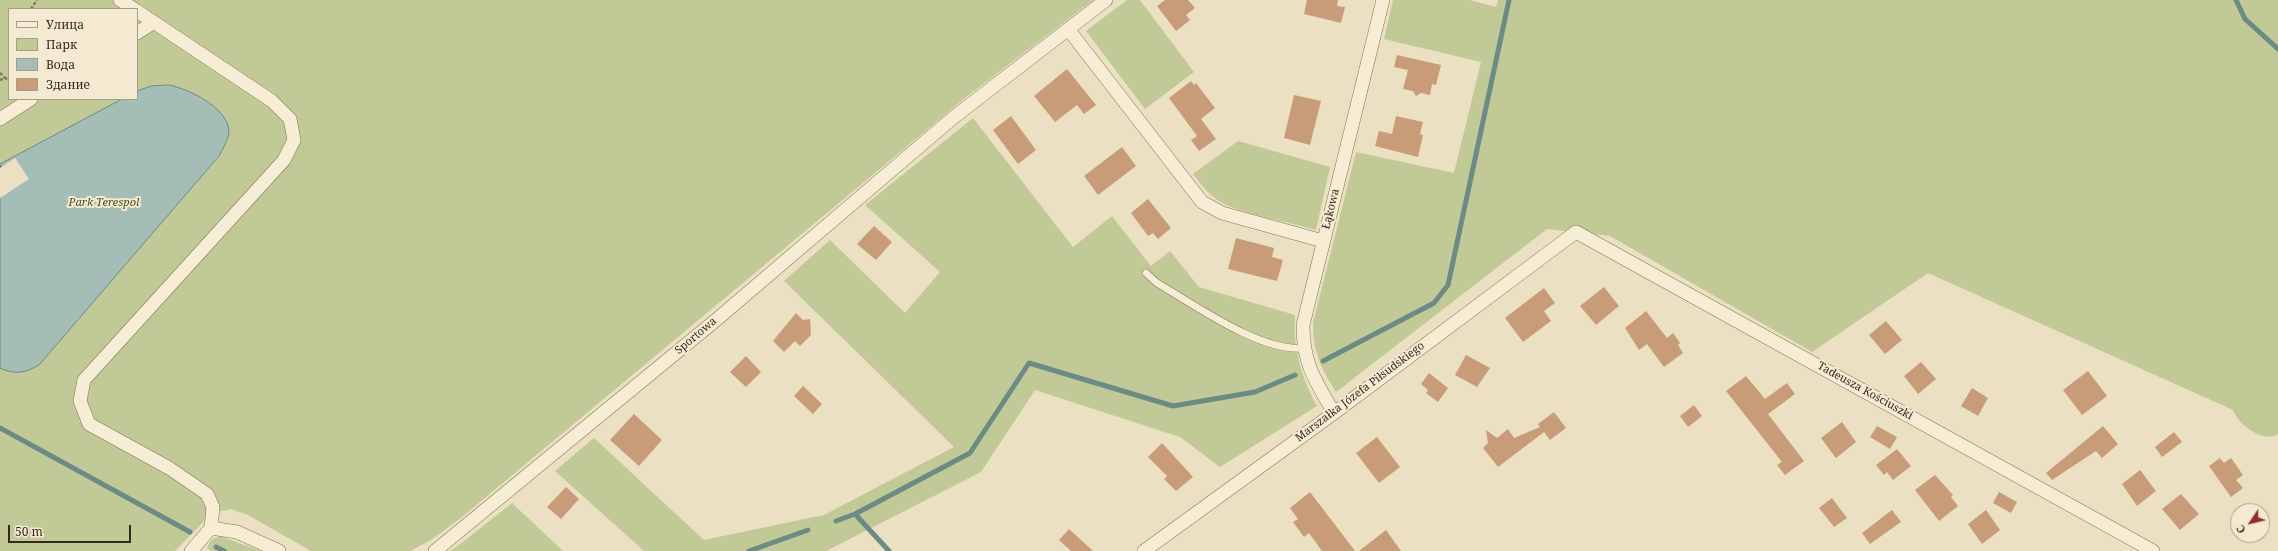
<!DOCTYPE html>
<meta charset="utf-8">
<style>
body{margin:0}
#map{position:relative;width:2278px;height:551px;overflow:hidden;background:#ebe0c2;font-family:"Noto Serif",serif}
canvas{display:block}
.legend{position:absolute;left:8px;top:8px;width:130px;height:92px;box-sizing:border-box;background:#f3ead1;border:1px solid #a79d89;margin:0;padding:5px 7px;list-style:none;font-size:12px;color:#35291d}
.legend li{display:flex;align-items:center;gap:8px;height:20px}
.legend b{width:20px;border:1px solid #a79d89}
.north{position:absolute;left:2230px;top:503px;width:40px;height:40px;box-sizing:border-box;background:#f3ead1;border:1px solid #a79d89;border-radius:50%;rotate:235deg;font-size:11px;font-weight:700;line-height:16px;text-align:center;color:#35291d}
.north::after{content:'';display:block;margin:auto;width:14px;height:18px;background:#902f2d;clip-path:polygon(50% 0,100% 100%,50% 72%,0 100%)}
.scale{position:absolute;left:8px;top:525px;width:123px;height:18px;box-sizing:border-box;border:2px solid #35291d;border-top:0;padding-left:5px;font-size:12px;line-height:14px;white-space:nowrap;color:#35291d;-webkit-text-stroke:3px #f3ead1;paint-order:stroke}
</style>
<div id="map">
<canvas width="2278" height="551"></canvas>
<ul class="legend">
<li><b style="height:5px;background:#f7edd4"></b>Улица</li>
<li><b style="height:11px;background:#c1c996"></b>Парк</li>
<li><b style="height:11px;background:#a4beb7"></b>Вода</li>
<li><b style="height:11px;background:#c89c79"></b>Здание</li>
</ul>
<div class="north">С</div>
<div class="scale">50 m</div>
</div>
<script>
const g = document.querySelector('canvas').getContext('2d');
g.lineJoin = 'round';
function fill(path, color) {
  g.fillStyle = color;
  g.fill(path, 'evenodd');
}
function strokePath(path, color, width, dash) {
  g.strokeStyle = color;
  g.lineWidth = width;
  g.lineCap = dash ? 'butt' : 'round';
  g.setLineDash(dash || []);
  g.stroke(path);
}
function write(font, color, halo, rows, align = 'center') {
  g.font = font + ' "Noto Serif",serif';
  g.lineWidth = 4;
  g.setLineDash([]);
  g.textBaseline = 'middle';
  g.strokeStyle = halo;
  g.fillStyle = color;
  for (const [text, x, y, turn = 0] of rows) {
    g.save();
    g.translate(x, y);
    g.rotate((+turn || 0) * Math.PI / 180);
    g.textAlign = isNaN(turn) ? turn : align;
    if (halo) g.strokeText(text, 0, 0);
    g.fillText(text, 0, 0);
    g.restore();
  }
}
const green = new Path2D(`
 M0,0H1093L965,98L462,517L431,540L410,551H311L248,515L231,509L212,513L175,551H0ZM9,9H137V99H9Z
 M1127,0H1140L1194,72L1145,109L1086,31Z
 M1393,0H1470L1496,7L1498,0H2278V434C2263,444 2238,424 2233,410L1928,273L1812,352L1610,236L1547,229L1336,392C1321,368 1313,352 1313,323L1356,152L1454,173L1481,62L1384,39Z
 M973,118L1073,247L1112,216L1151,266L1170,251L1199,287L1295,315C1293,349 1301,376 1317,406L1220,467L1180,437L1035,390L981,472L826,551H644L555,471L594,438L704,540L824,515L954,447L784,281L830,240L905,313L940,272L865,205Z
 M1238,141L1330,167L1316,230C1293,223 1237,213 1219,201C1208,194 1201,184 1193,174Z
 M512,503L563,551H450L459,545Z
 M220,536L261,551H211L207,548L211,540Z`);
const water = new Path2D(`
 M169,85C188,89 226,106 229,130C229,139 223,148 219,156L39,365C25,373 15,375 0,368V164L122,99H137V91L151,86Z`);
const pier = new Path2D(`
 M15,158L29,179L0,198V168Z`);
const stream = new Path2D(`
 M2236,0L2245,19L2278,49
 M1323,361L1434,303L1448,285L1509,0
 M0,428L190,532
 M855,514L889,551
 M836,521L855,514L970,453L1029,363L1173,406L1255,392L1295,375
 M216,547L224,551
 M749,551L808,530`);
const building = new Path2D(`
 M1165,0H1188L1195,8L1186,15L1190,20L1176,31L1157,6Z
 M1307,0H1338L1337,6L1345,7L1341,23L1304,14Z
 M1397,55L1441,65L1436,85L1432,84L1430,95L1421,93L1416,96L1413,91L1403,89L1408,70L1394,67Z
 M1067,69L1096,105L1084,114L1077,105L1055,122L1034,96Z
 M1191,81L1194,85L1196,83L1215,108L1201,119L1216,139L1199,151L1191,140L1197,136L1169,98Z
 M1294,95L1321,101L1310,145L1284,138Z
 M1011,116L1036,150L1018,164L993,130Z
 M1396,116L1423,122L1420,134L1423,135L1418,157L1375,146L1379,131L1392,134Z
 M1122,147L1136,166L1098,195L1084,176Z
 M1148,199L1171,228L1158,239L1153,233L1148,236L1131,213Z
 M874,226L892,242L876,260L857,244Z
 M1236,238L1274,248L1272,257L1283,260L1277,281L1228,269Z
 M1604,287L1619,306L1596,325L1580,306Z
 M1544,288L1555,303L1544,311L1551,321L1523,342L1505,318Z
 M1646,311L1667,338L1673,333L1680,343L1678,345L1683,353L1664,367L1647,344L1639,350L1625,328Z
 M796,313L803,320L810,319L811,335L800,346L795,341L784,352L773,341Z
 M1886,321L1902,340L1885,354L1869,335Z
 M1466,355L1490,368L1477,387L1455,375Z
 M746,356L761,372L746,387L730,372Z
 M1921,362L1936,379L1918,394L1904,376Z
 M2088,371L2107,396L2082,415L2063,390Z
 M1429,373L1448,388L1438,402L1426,393L1428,390L1421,384Z
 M1746,376L1765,399L1787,383L1795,394L1768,414L1804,461L1785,475L1777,465L1782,462L1726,391Z
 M803,386L822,404L813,414L794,396Z
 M1972,388L1988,398L1978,416L1961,406Z
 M1694,405L1702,416L1688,427L1680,416Z
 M1554,412L1566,428L1550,440L1544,432L1498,467L1483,448L1488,443L1486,430L1497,438L1508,429L1514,438L1540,427L1538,424Z
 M634,414L662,440L639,466L610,440Z
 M1842,422L1856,442L1836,458L1821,438Z
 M1877,426L1897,437L1890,449L1870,437Z
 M2103,426L2118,444L2102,458L2096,451L2052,480L2046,473Z
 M2174,432L2182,442L2162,457L2155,447Z
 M1377,437L1400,467L1379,483L1356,453Z
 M1162,443L1193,477L1176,491L1164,479L1167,476L1148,457Z
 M1897,449L1911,466L1893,480L1887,472L1884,475L1876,465Z
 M2220,458L2224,463L2231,458L2243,475L2236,480L2243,488L2231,497L2209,466Z
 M2140,470L2156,491L2137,506L2122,484Z
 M1935,475L1953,495L1951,497L1958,506L1939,521L1915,490Z
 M566,487L579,499L561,519L547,507Z
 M1310,492L1355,551H1322L1309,533L1304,537L1293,522L1298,519L1290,508Z
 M1999,492L2017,502L2011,513L1993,503Z
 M2181,494L2199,514L2180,530L2162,509Z
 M1832,498L1847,518L1834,527L1819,508Z
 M1892,510L1901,522L1870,544L1862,533Z
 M1986,510L2000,530L1982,544L1968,524Z
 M1069,529L1093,551H1071L1059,540Z
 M1386,530L1401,551H1359Z`);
const path = new Path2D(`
 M31,9L37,0
 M0,73L5,78
 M0,80L5,78L9,80
 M0,166L1,167`);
const lane = new Path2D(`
 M1146,273L1157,283C1195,305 1260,352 1303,348`);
const street = new Path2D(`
 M120,0L134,9
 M137,11L272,101L290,119L294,140L284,160L84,380L80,401L89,424L169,468L207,494L213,507L211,528
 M1068,29L1202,202L1222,213L1323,241
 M137,33L154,22
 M0,119L31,99
 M1334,413C1315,380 1303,364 1303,325L1383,0
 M211,528L237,532L279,551
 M191,551L211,528
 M435,551L716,320L954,117L1106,0
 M1144,551L1334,413L1576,232L2153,551`);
const parkNames = [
 ["Park Terespol",104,203]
];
const streetNames = [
 ["Łąkowa",1331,209,-76],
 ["Sportowa",696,336,-40],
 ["Tadeusza Kościuszki",1865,391,29],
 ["Marszałka Józefa Piłsudskiego",1360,392,-37]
];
fill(green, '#c1c996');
fill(water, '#a4beb7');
strokePath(water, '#6c8b84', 1);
fill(pier, '#ebe0c2');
strokePath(stream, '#6c8b84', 5);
fill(building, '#c89c79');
strokePath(lane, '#84725a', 8);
strokePath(street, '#84725a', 14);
strokePath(path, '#84725a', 2.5, [3, 2]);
strokePath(lane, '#f7edd4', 7);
strokePath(street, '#f7edd4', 13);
write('italic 11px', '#445025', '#f3ead1', parkNames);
write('11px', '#35291d', '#f3ead1', streetNames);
</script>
